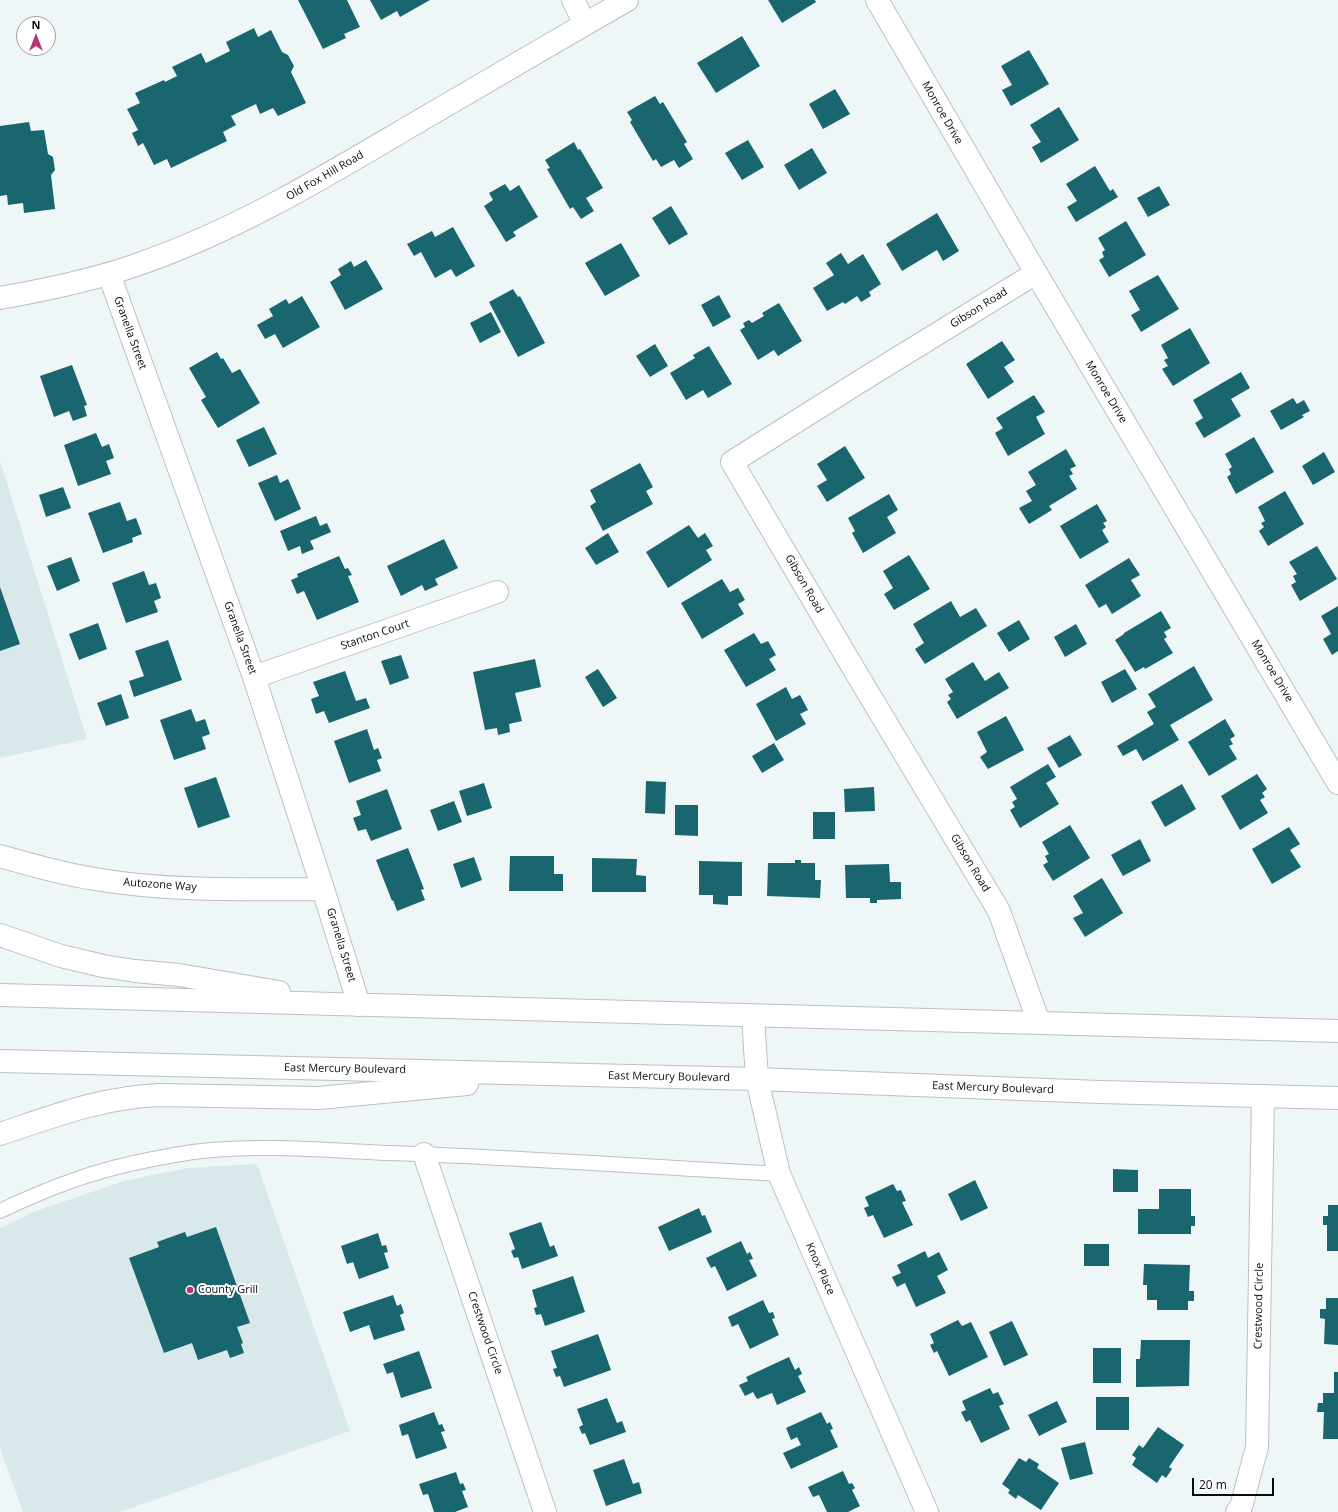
<!DOCTYPE html>
<style>
body{margin:0}
#map{position:relative;width:1338px;height:1512px;overflow:hidden;background:#eff6f7;font-family:"Open Sans",sans-serif}
canvas{display:block}
.north{position:absolute;left:16px;top:16px;width:40px;height:40px;box-sizing:border-box;background:#fff;border:1px solid #9d9e9e;border-radius:50%;rotate:0deg;font-size:11px;font-weight:700;line-height:16px;text-align:center;color:#0a0c0d}
.north::after{content:'';display:block;margin:auto;width:14px;height:18px;background:#b93271;clip-path:polygon(50% 0,100% 100%,50% 72%,0 100%)}
.scale{position:absolute;left:1192px;top:1478px;width:82px;height:18px;box-sizing:border-box;border:2px solid #0a0c0d;border-top:0;padding-left:5px;font-size:12px;line-height:14px;white-space:nowrap;color:#0a0c0d;-webkit-text-stroke:3px #fff;paint-order:stroke}
</style>
<div id="map">
<canvas width="1338" height="1512"></canvas>
<div class="north">N</div>
<div class="scale">20 m</div>
</div>
<script>
const g = document.querySelector('canvas').getContext('2d');
g.lineJoin = 'round';
function fill(path, color) {
  g.fillStyle = color;
  g.fill(path, 'evenodd');
}
function strokePath(path, color, width, dash) {
  g.strokeStyle = color;
  g.lineWidth = width;
  g.lineCap = dash ? 'butt' : 'round';
  g.setLineDash(dash || []);
  g.stroke(path);
}
function write(font, color, halo, rows, align = 'center') {
  g.font = font + ' "Open Sans",sans-serif';
  g.lineWidth = 4;
  g.setLineDash([]);
  g.textBaseline = 'middle';
  g.strokeStyle = halo;
  g.fillStyle = color;
  for (const [text, x, y, turn = 0] of rows) {
    g.save();
    g.translate(x, y);
    g.rotate((+turn || 0) * Math.PI / 180);
    g.textAlign = isNaN(turn) ? turn : align;
    if (halo) g.strokeText(text, 0, 0);
    g.fillText(text, 0, 0);
    g.restore();
  }
}
const built = new Path2D(`
 M0,461L87,739L0,758Z
 M257,1164L350,1431L120,1512H23L0,1448V1228L36,1211L124,1181L188,1168Z`);
const building = new Path2D(`
 M298,0H347L360,27L344,34L346,38L323,49Z
 M370,0H430L400,17L397,11L381,20Z
 M768,0H815L816,2L782,23Z
 M254,28L258,37L271,30L282,52L288,55L294,66L291,72L306,103L278,116L273,108L260,114L256,104L231,116L236,125L223,132L227,141L171,168L167,159L154,165L143,143L138,146L132,133L138,130L127,109L140,103L135,93L164,80L165,82L177,76L172,67L201,53L206,63L230,51L226,42Z
 M742,36L760,66L716,93L697,63Z
 M1029,50L1049,84L1011,106L1002,90L1012,85L1001,66Z
 M835,89L850,114L823,129L809,104Z
 M655,96L660,104L663,102L687,142L684,144L693,159L679,168L674,160L661,167L656,159L653,161L630,122L632,120L627,112Z
 M1059,107L1079,140L1041,163L1032,147L1041,142L1030,125Z
 M29,122L31,131L44,130L48,154L53,157L55,170L51,175L55,209L24,213L23,203L8,205L7,195L0,196V126Z
 M748,140L764,167L742,180L725,153Z
 M574,142L578,150L580,149L603,188L586,198L594,211L581,219L573,207L570,209L547,169L550,168L545,160Z
 M812,148L827,173L799,190L784,165Z
 M1095,166L1110,191L1113,189L1118,197L1076,222L1067,207L1077,201L1066,184Z
 M505,184L510,191L519,185L538,217L513,232L516,236L506,242L484,206L493,200L489,193Z
 M1159,186L1170,205L1148,217L1137,198Z
 M671,206L688,234L669,245L652,218Z
 M937,213L959,251L943,261L937,250L902,271L886,244Z
 M1126,221L1146,255L1109,277L1099,260L1104,257L1102,252L1105,250L1098,238Z
 M453,227L475,266L456,277L451,269L435,278L421,252L414,256L407,244L432,231L435,237Z
 M621,243L640,276L605,296L585,263Z
 M841,253L848,264L863,254L881,284L869,292L871,296L861,302L857,296L845,304L843,302L827,311L813,288L834,275L826,263Z
 M366,260L383,289L345,310L330,282L341,275L338,269L351,261L354,267Z
 M1158,275L1179,309L1141,332L1131,315L1140,310L1129,291Z
 M513,289L518,297L520,296L545,343L518,357L489,302Z
 M719,295L731,317L713,327L701,305Z
 M302,296L320,327L283,348L275,334L265,339L257,325L273,316L269,309L286,299L289,304Z
 M779,303L802,341L778,356L774,350L758,360L740,330L745,327L743,323L749,320L752,323L764,316L762,313Z
 M491,312L501,332L480,343L470,323Z
 M1190,328L1210,363L1173,386L1162,369L1168,366L1164,360L1168,358L1161,345Z
 M1002,341L1015,360L1004,367L1014,382L988,399L966,364Z
 M655,344L668,366L650,377L636,356Z
 M709,346L732,384L708,398L703,390L686,400L670,373L695,358L693,355Z
 M217,352L221,359L223,358L232,373L240,369L260,403L218,428L201,400L206,397L189,368Z
 M72,365L87,405L84,406L87,416L73,421L69,411L54,417L40,376Z
 M1241,372L1250,388L1231,399L1241,416L1204,438L1195,423L1203,418L1193,400Z
 M1034,395L1045,412L1036,417L1045,434L1008,456L995,433L1003,428L996,418Z
 M1293,398L1297,404L1304,400L1310,411L1302,415L1304,417L1281,430L1270,411Z
 M264,427L277,454L249,467L236,440Z
 M96,433L102,447L109,444L114,458L106,461L111,474L78,486L64,445Z
 M1254,437L1274,472L1236,494L1227,477L1231,474L1229,469L1232,467L1225,454Z
 M845,446L865,478L827,502L817,486L827,480L817,464Z
 M1066,449L1076,466L1070,469L1073,474L1069,476L1077,489L1049,506L1052,510L1029,524L1019,508L1032,501L1026,491L1036,485L1028,472Z
 M1324,452L1335,472L1313,485L1302,466Z
 M640,463L653,487L646,491L653,504L603,531L590,506L596,502L590,490Z
 M277,475L280,483L288,479L301,509L275,521L258,483Z
 M63,487L71,508L46,517L39,495Z
 M1285,491L1304,524L1268,546L1259,531L1264,527L1261,523L1265,521L1258,507Z
 M889,494L898,510L887,517L896,533L863,553L852,533L855,531L848,518Z
 M120,502L127,521L136,518L142,534L132,538L133,542L103,553L88,513Z
 M1097,504L1107,521L1103,523L1106,527L1102,530L1109,542L1080,559L1060,526Z
 M316,516L320,526L327,523L331,532L310,541L314,549L302,554L300,546L288,551L280,531Z
 M689,525L698,538L705,533L713,546L706,550L712,560L668,588L646,552Z
 M608,533L619,552L596,565L585,548Z
 M444,539L458,568L435,579L438,585L425,591L422,585L401,596L387,566Z
 M1317,546L1337,579L1300,601L1291,585L1296,582L1293,576L1297,574L1289,562Z
 M909,555L930,589L894,610L884,594L893,588L883,571Z
 M339,556L345,569L348,568L352,575L348,576L359,602L317,620L304,591L297,594L291,580L298,577L297,574Z
 M71,557L80,581L57,591L47,566Z
 M1129,558L1140,575L1131,580L1141,596L1112,614L1106,604L1099,608L1085,585Z
 M144,571L149,585L156,583L161,598L154,601L158,612L126,623L112,583Z
 M722,579L730,592L738,588L745,600L738,604L744,614L702,639L681,603Z
 M0,587L20,644L0,651Z
 M951,601L960,617L976,608L987,626L925,664L915,649L924,643L913,624Z
 M1338,606V651L1332,655L1323,639L1331,634L1321,616Z
 M1161,611L1171,628L1164,632L1167,637L1164,639L1173,653L1145,669L1144,667L1135,672L1115,640L1124,634V633Z
 M1019,620L1030,639L1009,652L997,633Z
 M98,623L107,649L79,660L69,634Z
 M1076,624L1087,644L1065,657L1054,637Z
 M754,633L761,644L768,641L776,655L769,659L776,670L746,687L724,650Z
 M168,640L182,680L134,697L129,681L144,676L135,651Z
 M401,655L409,678L390,685L381,661Z
 M535,659L541,687L515,693L522,721L509,724L510,732L498,735L497,728L485,730L473,672Z
 M973,662L985,681L999,672L1009,688L957,719L947,702L951,699L948,695L953,692L945,679Z
 M1194,666L1213,700L1170,725L1179,740L1143,761L1136,749L1123,756L1117,746L1154,724L1147,712L1156,707L1148,694Z
 M598,669L617,698L603,707L585,677Z
 M1125,669L1137,689L1112,703L1101,682Z
 M345,671L356,701L366,698L370,708L329,723L324,711L316,714L311,699L319,696L313,682Z
 M786,687L792,699L800,695L808,710L800,714L806,724L776,741L756,704Z
 M121,694L129,718L106,726L97,703Z
 M191,709L196,722L205,719L210,734L202,737L206,749L174,760L160,720Z
 M1006,716L1024,750L988,769L980,757L987,752L977,732Z
 M1225,719L1235,736L1230,739L1233,744L1229,746L1237,759L1209,776L1188,742Z
 M367,729L374,750L378,748L382,758L377,760L381,771L349,783L334,741Z
 M1070,735L1082,755L1059,768L1047,748Z
 M774,743L784,760L762,773L752,756Z
 M1048,764L1056,777L1046,783L1059,804L1020,828L1010,810L1015,807L1012,802L1017,799L1010,787Z
 M1257,774L1267,789L1262,793L1265,797L1260,800L1268,813L1240,830L1221,796Z
 M216,777L230,817L198,828L184,788Z
 M646,781L666,782L665,814L645,813Z
 M484,783L492,808L467,816L459,791Z
 M1182,784L1196,809L1165,827L1151,802Z
 M874,787L875,811L845,812L844,789Z
 M387,789L402,829L371,841L366,829L358,831L353,818L361,815L356,801Z
 M454,801L462,822L438,831L430,810Z
 M675,805H698V836L675,835Z
 M813,812H835V839H813Z
 M1070,825L1090,858L1053,881L1043,865L1048,862L1045,856L1049,854L1042,842Z
 M1289,827L1300,844L1290,850L1301,867L1272,884L1252,849Z
 M1140,839L1151,861L1123,876L1111,855Z
 M408,848L424,889L421,890L425,900L397,911L393,900L392,901L376,860Z
 M510,856H554V874H563V891H509Z
 M474,857L482,880L461,888L453,864Z
 M592,858L637,859L636,875L646,876V892H592Z
 M795,860H801V863H815V880H821L820,898L767,896L768,863H795Z
 M699,861L742,862V896H728V905L713,904V895H699Z
 M889,864L890,882H901V899L877,900V903H870V898H846L845,865Z
 M1102,878L1123,913L1085,937L1073,918L1083,913L1073,896Z
 M1113,1169L1138,1170V1192H1113Z
 M975,1180L988,1208L961,1221L948,1194Z
 M893,1184L897,1191L901,1190L906,1201L902,1202L913,1225L884,1238L873,1215L868,1217L864,1208L869,1206L865,1197Z
 M1159,1189H1191V1216H1195V1226H1191V1234H1138V1209H1159Z
 M1328,1205H1338V1251H1327V1225H1323V1216H1328Z
 M699,1208L702,1216L705,1215L712,1232L669,1251L658,1227Z
 M541,1222L550,1247L554,1245L558,1256L522,1269L518,1257L514,1258L511,1251L515,1249L509,1233Z
 M216,1227L250,1323L237,1327L243,1343L241,1344L244,1353L230,1358L227,1350L198,1360L192,1343L164,1353L129,1258L159,1247L157,1242L185,1232L187,1237Z
 M378,1233L382,1246L386,1245L388,1252L384,1253L389,1268L359,1279L353,1262L347,1264L341,1246Z
 M741,1241L747,1254L750,1252L753,1259L749,1260L757,1276L727,1291L715,1266L711,1268L706,1258Z
 M1084,1244H1109V1266H1084Z
 M925,1251L928,1258L939,1252L948,1270L937,1276L946,1293L916,1307L905,1283L897,1287L892,1277L901,1273L897,1265Z
 M1144,1264L1190,1265L1189,1291H1194V1301H1188V1310H1157V1300H1147V1285H1143Z
 M573,1276L585,1312L545,1326L541,1314L536,1315L534,1308L537,1307L532,1290Z
 M393,1295L397,1306L401,1304L404,1313L400,1315L405,1330L374,1340L369,1325L350,1332L343,1312Z
 M1326,1298H1338V1345L1324,1344L1325,1319L1320,1318V1309H1326Z
 M763,1300L769,1313L773,1312L775,1318L772,1319L779,1335L750,1349L738,1324L732,1327L728,1317Z
 M958,1320L962,1326L971,1322L988,1357L949,1376L937,1351L934,1353L930,1345L934,1343L930,1334Z
 M1012,1321L1028,1355L1004,1366L989,1332Z
 M598,1334L611,1370L564,1387L560,1376L556,1377L553,1369L557,1368L551,1351Z
 M1141,1340H1190L1189,1386L1136,1387V1359H1140Z
 M1093,1348H1121V1383H1093Z
 M419,1351L432,1388L401,1398L393,1372L387,1374L383,1364Z
 M789,1357L795,1370L799,1367L802,1374L798,1376L806,1392L777,1405L772,1393L757,1399L753,1392L745,1396L739,1385L748,1381L746,1377Z
 M1334,1372H1338V1439H1323L1324,1412H1317L1318,1403H1323V1393H1334Z
 M990,1388L993,1394L998,1392L1004,1404L999,1406L1010,1429L981,1443L970,1420L966,1422L961,1412L966,1410L962,1401Z
 M1096,1397H1129V1430H1096Z
 M607,1398L617,1423L622,1421L626,1432L590,1445L585,1433L582,1434L579,1427L583,1425L577,1409Z
 M1057,1401L1067,1422L1039,1436L1028,1415Z
 M434,1412L439,1425L442,1424L445,1431L441,1432L447,1448L416,1459L408,1434L402,1436L399,1425Z
 M821,1412L827,1424L830,1422L833,1429L830,1430L838,1447L791,1469L783,1453L801,1445L797,1437L791,1440L786,1428Z
 M1158,1427L1184,1445L1169,1467L1172,1469L1166,1478L1162,1475L1157,1483L1132,1465L1136,1458L1132,1455L1139,1445L1143,1448Z
 M1085,1442L1093,1474L1070,1480L1061,1448Z
 M1019,1458L1026,1462L1029,1458L1039,1464L1037,1468L1059,1483L1041,1510L1018,1495L1016,1499L1008,1493L1010,1490L1002,1484Z
 M624,1459L633,1484L639,1482L642,1493L606,1506L593,1470Z
 M843,1471L849,1484L852,1483L855,1488L852,1490L860,1506L848,1512H827L819,1495L813,1497L808,1487Z
 M456,1472L460,1484L463,1483L466,1490L462,1491L468,1507L455,1512H434L428,1494L423,1495L419,1484Z`);
const lane = new Path2D(`
 M0,1211C25,1199 51,1188 77,1179C114,1166 154,1158 193,1152C257,1144 322,1150 387,1153C517,1157 648,1167 779,1174`);
const street = new Path2D(`
 M573,0L585,24
 M877,0L1036,273L1338,783
 M1036,273L859,382L732,462L855,671L999,911L1039,1023
 M109,274L254,677L323,889L359,1005
 M254,677L497,592
 M0,856C31,865 63,874 95,879C170,892 248,889 323,889
 M753,1016L757,1079L779,1174L927,1512
 M424,1154L545,1512
 M1237,1512L1241,1507L1257,1447L1263,1096`);
const secondary = new Path2D(`
 M0,298C45,290 94,280 136,265C233,232 321,179 409,127C481,85 554,42 627,0`);
const primary = new Path2D(`
 M0,935L61,956L103,966L135,971L179,975L279,992
 M0,995L1338,1031
 M0,1061L757,1079L1100,1092L1338,1098
 M0,1134C54,1116 103,1097 160,1095L319,1098L467,1084`);
const markers = [
 [190,1290,4,"#b93271"]
];
const streetNames = [
 ["Monroe Drive",942,113,60],
 ["Old Fox Hill Road",325,176,-30],
 ["Gibson Road",979,308,-32],
 ["Granella Street",130,333,70],
 ["Monroe Drive",1106,392,59],
 ["Gibson Road",804,584,60],
 ["Stanton Court",375,635,-19],
 ["Granella Street",240,638,70],
 ["Monroe Drive",1272,671,59],
 ["Gibson Road",970,863,59],
 ["Autozone Way",160,885,4],
 ["Granella Street",341,945,73],
 ["East Mercury Boulevard",345,1069,1],
 ["East Mercury Boulevard",669,1077,1],
 ["East Mercury Boulevard",993,1088,2],
 ["Knox Place",820,1269,66],
 ["Crestwood Circle",1259,1306,-89],
 ["Crestwood Circle",485,1333,71]
];
const poiNames = [
 ["County Grill",198,1290]
];
fill(built, '#d9e8ea');
fill(building, '#19666e');
strokePath(lane, '#bac1c1', 16);
strokePath(street, '#bac1c1', 24);
strokePath(secondary, '#bac1c1', 24);
strokePath(primary, '#bac1c1', 24);
strokePath(lane, '#fff', 14);
strokePath(street, '#fff', 22);
strokePath(secondary, '#fff', 22);
strokePath(primary, '#fff', 22);
for (const [x, y, r, color] of markers) {
  const dot = new Path2D();
  dot.arc(x, y, r, 0, 2 * Math.PI);
  g.fillStyle = color;
  g.fill(dot);
  strokePath(dot, '#fff', 1.5);
}
write('11px', '#0a0c0d', '#fff', streetNames);
write('11px', '#0a0c0d', '#fff', poiNames, 'left');
</script>
